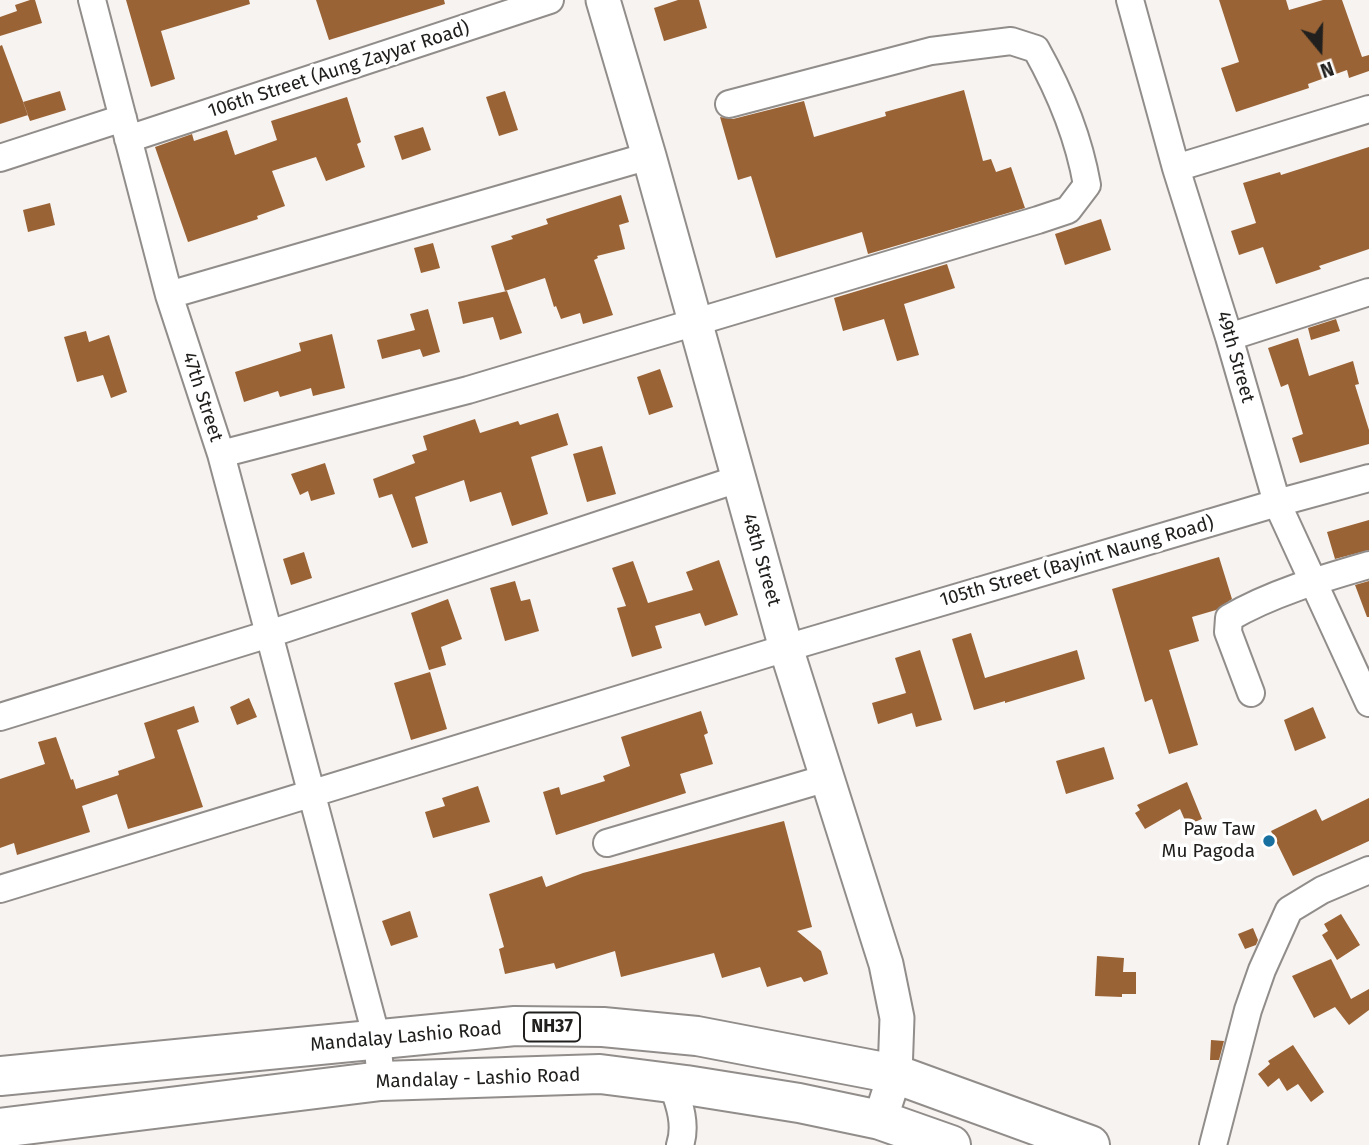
<!DOCTYPE html>
<style>
body{margin:0}
#map{position:relative;width:1369px;height:1145px;overflow:hidden;background:#f7f3f0;font-family:"Fira Sans",sans-serif}
canvas{display:block}
.north{position:absolute;left:1285px;top:14px;width:70px;height:70px;-webkit-text-stroke:5px #fff;paint-order:stroke;rotate:161deg;font-size:19px;font-weight:700;line-height:28px;text-align:center;color:#21201e}
.north::after{content:'';display:block;margin:auto;width:24px;height:32px;background:#21201e;clip-path:polygon(50% 0,100% 100%,50% 72%,0 100%)}
</style>
<div id="map">
<canvas width="1369" height="1145"></canvas>
<div class="north">N</div>
</div>
<script>
const g = document.querySelector('canvas').getContext('2d');
g.lineJoin = 'round';
function fill(path, color) {
  g.fillStyle = color;
  g.fill(path, 'evenodd');
}
function strokePath(path, color, width, dash) {
  g.strokeStyle = color;
  g.lineWidth = width;
  g.lineCap = dash ? 'butt' : 'round';
  g.setLineDash(dash || []);
  g.stroke(path);
}
function write(font, color, halo, rows, align = 'center') {
  g.font = font + ' "Fira Sans",sans-serif';
  g.lineWidth = 7;
  g.setLineDash([]);
  g.textBaseline = 'middle';
  g.strokeStyle = halo;
  g.fillStyle = color;
  for (const [text, x, y, turn = 0] of rows) {
    g.save();
    g.translate(x, y);
    g.rotate((+turn || 0) * Math.PI / 180);
    g.textAlign = isNaN(turn) ? turn : align;
    if (halo) g.strokeText(text, 0, 0);
    g.fillText(text, 0, 0);
    g.restore();
  }
}
const building = new Path2D(`
 M30,0H35L42,23L0,36V17L17,11L15,5Z
 M126,0H249L250,4L161,31L175,79L151,87Z
 M316,0H444L445,4L329,40Z
 M678,0H699L707,28L664,41L654,8Z
 M1219,0H1286L1289,10L1323,0H1342L1362,57L1369,55V71L1349,78L1347,70L1308,84L1309,88L1236,112L1221,68L1239,62Z
 M2,45L28,115L0,124V46Z
 M964,90L983,161L991,159L996,172L1011,167L1025,208L868,254L862,232L776,258L751,176L738,180L720,117L733,119L804,101L814,137L886,116L885,112Z
 M60,91L66,110L30,121L23,102Z
 M505,91L518,130L499,136L486,97Z
 M347,97L361,142L357,144L365,167L326,181L316,157L272,171L285,206L257,216L258,219L188,242L155,147L192,134L194,141L227,130L235,155L277,140L271,121Z
 M423,127L431,150L402,160L394,136Z
 M1369,147V249L1319,266L1321,269L1276,284L1263,247L1239,255L1231,231L1256,223L1243,183L1280,172L1281,175Z
 M621,195L629,222L619,225L625,249L597,256L598,258L594,260L613,315L583,324L580,313L561,319L556,306L554,307L545,278L505,291L491,246L513,239L511,236L548,224L546,219Z
 M50,203L55,225L28,232L23,210Z
 M1101,219L1111,250L1065,265L1055,234Z
 M433,243L440,268L421,273L414,248Z
 M947,264L955,288L904,304L919,355L897,361L884,319L843,331L834,298Z
 M507,291L522,333L500,340L493,317L463,324L458,302Z
 M428,309L440,352L423,357L420,349L382,359L377,340L415,330L410,314Z
 M1336,319L1340,331L1311,340L1308,328Z
 M86,331L89,342L109,335L127,392L111,398L103,375L77,382L64,337Z
 M332,334L345,388L313,396L311,388L280,397L278,391L244,402L235,372L301,351L299,343Z
 M1298,338L1309,376L1353,361L1359,384L1355,385L1369,430V444L1300,463L1292,438L1303,434L1288,384L1281,387L1268,348Z
 M660,369L673,407L649,415L637,377Z
 M558,413L568,445L531,457L548,514L512,526L501,492L470,502L464,480L415,497L428,543L412,548L392,494L379,498L373,479L415,463L412,455L427,450L423,436L475,419L480,433L518,421L520,425Z
 M602,446L616,494L587,502L573,454Z
 M325,463L335,494L311,501L308,491L300,495L291,474Z
 M1369,520V550L1335,559L1327,532Z
 M304,552L312,578L291,585L283,559Z
 M1219,557L1232,599L1216,610L1192,617L1199,641L1169,650L1198,745L1169,754L1152,699L1145,702L1112,589Z
 M719,560L738,615L705,626L700,613L655,626L662,648L632,657L617,608L626,606L612,568L633,561L648,603L693,590L686,572Z
 M515,581L521,601L530,599L539,631L505,641L490,588Z
 M1369,581V617H1367L1355,585Z
 M448,599L462,639L441,647L446,665L429,670L411,613Z
 M971,633L985,678L1077,650L1085,679L1005,703V701L974,710L952,639Z
 M920,650L942,720L916,727L912,713L878,724L872,703L906,693L895,658Z
 M430,672L447,729L411,740L394,683Z
 M249,698L257,717L237,725L230,707Z
 M194,706L199,722L177,730L203,807L128,829L117,794L82,806L90,832L17,855L14,843L0,848V779L45,764L38,742L56,737L71,780L73,779L76,789L119,775L118,771L155,758L144,723Z
 M1313,707L1326,738L1295,751L1284,720Z
 M701,711L708,733L704,735L713,764L680,774L686,793L556,835L543,792L559,787L561,795L605,781L603,776L630,766L621,737Z
 M1104,747L1114,779L1066,794L1056,761Z
 M1187,782L1202,819L1187,825L1180,809L1145,829L1135,813L1140,810L1137,805Z
 M478,786L490,822L433,838L425,812L445,806L442,798Z
 M1369,798V841L1293,876L1271,831L1316,809L1322,821Z
 M784,821L812,927L797,931L821,951L828,974L804,982L801,977L767,987L760,967L722,978L714,953L621,977L615,951L556,969L554,963L505,974L499,949L504,947L489,894L542,876L546,887L583,873Z
 M410,911L418,937L391,946L382,921Z
 M1341,914L1360,945L1337,960L1322,935L1328,931L1324,924Z
 M1253,928L1258,940L1256,945L1245,949L1238,934Z
 M1097,956L1124,958L1123,972H1136V994H1122V997L1095,996Z
 M1331,959L1351,999L1369,989V1010L1349,1025L1335,1007L1314,1018L1292,976Z
 M1211,1040L1224,1041L1219,1060H1210Z
 M1293,1045L1324,1092L1311,1102L1298,1084L1287,1091L1279,1078L1268,1087L1258,1074L1270,1064L1268,1061Z`);
const minor = new Path2D(`
 M92,0L169,295L221,454L377,1039L381,1081
 M1130,0L1176,168L1229,337L1277,503L1369,703
 M128,139L550,0
 M0,158L123,118
 M1176,168L1369,109
 M169,295L649,156
 M1229,337L1369,292
 M221,454L468,390L1038,220L1068,210L1087,185C1079,139 1059,90 1036,49L1011,41L931,51L729,104
 M1251,693L1228,632L1229,618C1272,593 1321,579 1369,565
 M0,717L269,634L738,479
 M607,843L827,778
 M0,889L786,648L1277,503L1369,478
 M672,1083C679,1103 687,1124 680,1145
 M1213,1145L1248,1010L1262,970L1289,910L1322,890L1369,870`);
const major = new Path2D(`
 M603,0L649,156L786,648L886,964L897,1018L895,1074L880,1120`);
const highway = new Path2D(`
 M0,1076L515,1026L603,1027L697,1036L895,1074L1090,1145
 M0,1128L381,1081L600,1074L686,1085L799,1103L880,1120L951,1145`);
const markers = [
 [1269,841,7,"#1870a0"]
];
const shields = [
 [552,1027,56]
];
const shieldNames = [
 ["NH37",552,1027]
];
const streetNames = [
 ["106th Street (Aung Zayyar Road)",339,70,-18],
 ["49th Street",1235,357,74],
 ["47th Street",202,397,72],
 ["48th Street",761,560,74],
 ["105th Street (Bayint Naung Road)",1077,562,-16],
 ["Mandalay Lashio Road",406,1037,-5],
 ["Mandalay - Lashio Road",478,1079,-2]
];
const poiNames = [
 ["Paw Taw",1255,830],
 ["Mu Pagoda",1255,852]
];
fill(building, '#9a6335');
strokePath(minor, '#918d8b', 30);
strokePath(major, '#918d8b', 37);
strokePath(highway, '#918d8b', 42);
strokePath(minor, '#fff', 26);
strokePath(major, '#fff', 33);
strokePath(highway, '#fff', 38);
for (const [x, y, r, color] of markers) {
  const dot = new Path2D();
  dot.arc(x, y, r, 0, 2 * Math.PI);
  g.fillStyle = color;
  g.fill(dot);
  strokePath(dot, '#fff', 2.5);
}
for (const [x, y, w] of shields) {
  const box = new Path2D();
  box.roundRect(x - w / 2, y - 14.5, w, 29, 5);
  g.fillStyle = '#fff';
  g.fill(box);
  strokePath(box, '#21201e', 2);
}
write('bold 18px', '#21201e', null, shieldNames);
write('19px', '#21201e', '#fff', streetNames);
write('19px', '#21201e', '#fff', poiNames, 'right');
</script>
